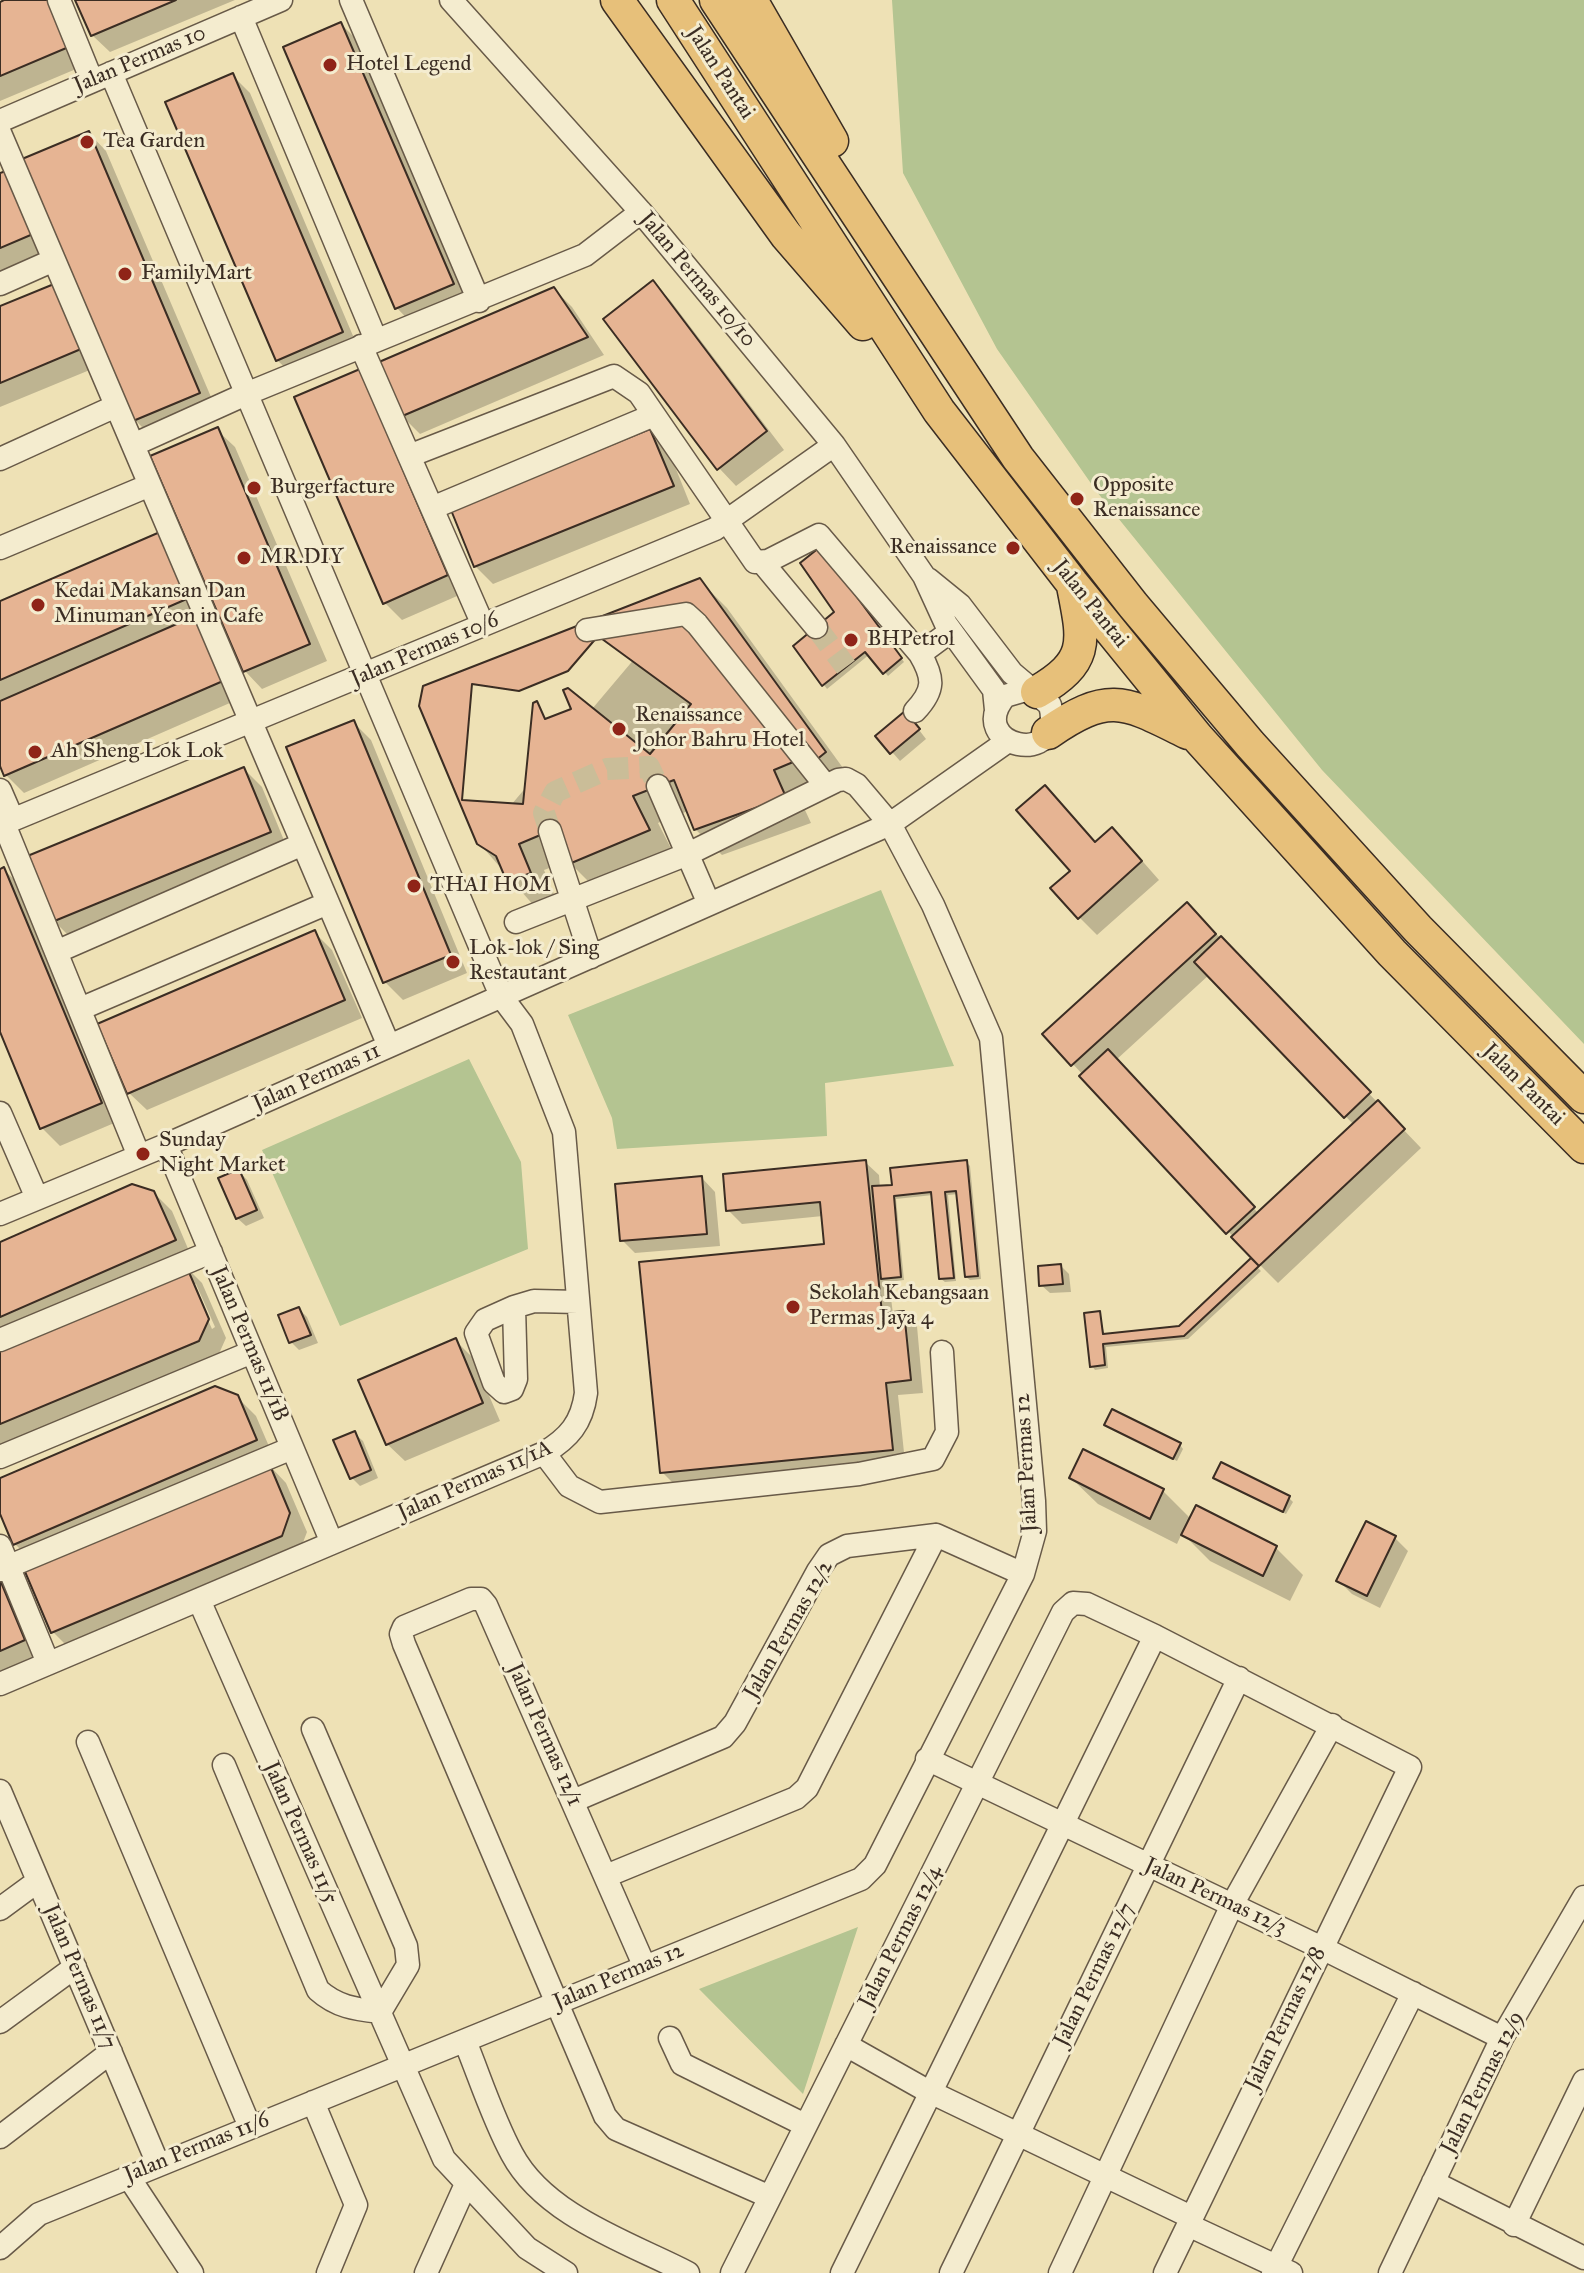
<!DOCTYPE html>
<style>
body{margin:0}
canvas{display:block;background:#eee1b5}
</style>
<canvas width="1584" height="2273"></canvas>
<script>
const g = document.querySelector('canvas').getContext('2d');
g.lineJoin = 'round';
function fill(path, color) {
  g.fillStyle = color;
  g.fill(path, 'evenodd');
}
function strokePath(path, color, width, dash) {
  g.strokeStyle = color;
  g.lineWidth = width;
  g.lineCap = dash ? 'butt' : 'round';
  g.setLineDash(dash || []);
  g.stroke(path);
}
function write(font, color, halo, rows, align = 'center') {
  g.font = font + ' "IM FELL Great Primer",serif';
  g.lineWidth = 6;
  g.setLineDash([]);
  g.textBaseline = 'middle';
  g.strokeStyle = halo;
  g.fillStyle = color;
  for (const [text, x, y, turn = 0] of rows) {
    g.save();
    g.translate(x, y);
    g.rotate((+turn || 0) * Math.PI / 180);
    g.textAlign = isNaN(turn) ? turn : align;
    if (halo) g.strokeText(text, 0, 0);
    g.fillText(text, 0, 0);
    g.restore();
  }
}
const green = new Path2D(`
 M892,0H1584V1044L1322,770L1097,492L997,349L903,173Z
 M881,890L954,1066L825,1083L827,1136L617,1149L612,1118L568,1015Z
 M469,1059L521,1162L528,1249L340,1326L262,1150Z
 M858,1927L803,2094L699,1989Z`);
const shadow = new Path2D(`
 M9,0L88,64L0,101V4Z
 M78,0H235L110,52L92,35Z
 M341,24L359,42L470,302L414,326L397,308Z
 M232,75L250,93L359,350L295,377L277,360Z
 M89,133L106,151L217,411L153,438L135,420Z
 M0,175L49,252L0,273Z
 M653,283L670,300L784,450L736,486L719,468Z
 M53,286L97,367L0,407V309Z
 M554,289L572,307L604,355L420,434L402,416Z
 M359,371L464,593L402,620L384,602Z
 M217,430L235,447L327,661L262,689L245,671Z
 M650,432L668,449L690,504L493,584L475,566Z
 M160,534L239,699L24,793L6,775L0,761V603Z
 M823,554L904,662L888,676L870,654L827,689L796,647L837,612Z
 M700,581L727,608L851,779L799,797L811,823L722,855L695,829L688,811L658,823L675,856L597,890L575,868L555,866L544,870L556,899L535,907L479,843Z
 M353,722L371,740L467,973L403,1000L385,982Z
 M913,722L926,739L900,761L878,736Z
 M244,769L262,787L288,850L72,939L54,921Z
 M1096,844L1130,847L1159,880L1097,935L1079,917L1072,871Z
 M4,870L22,887L119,1121L60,1146L42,1128L0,1026V871Z
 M1205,922L1421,1148L1278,1283L1257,1262L1254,1264L1261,1271L1188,1339L1106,1347L1108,1368L1095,1370L1092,1366L1099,1313L1105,1336L1180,1328L1254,1259L1045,1034ZM1209,975L1354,1125L1259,1214L1116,1060Z
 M315,933L332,950L362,1018L147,1110L129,1093Z
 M865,1162L879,1175L880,1188L966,1162L970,1166L981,1279L970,1280L966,1277L959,1194L948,1195L956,1281L945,1282L941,1279L933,1195L896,1199L904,1280L889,1282L893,1314L903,1313L917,1326L923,1393L898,1395L905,1462L675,1485L662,1472L826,1246L823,1216L742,1224L728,1210Z
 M239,1171L247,1180L264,1218L246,1226L237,1218Z
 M702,1178L715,1192L720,1246L635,1253L622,1240Z
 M153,1192L172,1211L192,1258L182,1263L202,1283L226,1338L217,1358L0,1449V1245ZM192,1284H196L215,1327L212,1329Z
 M1061,1266L1069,1274L1071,1292L1050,1293L1041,1285Z
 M299,1309L307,1317L318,1343L299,1350L291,1342Z
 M455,1340L473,1358L500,1421L405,1461L387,1444Z
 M237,1397L256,1416L274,1458L269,1465L286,1483L307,1532L299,1553L71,1650L53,1632L35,1564L15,1544L0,1509V1480Z
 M1107,1425L1180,1445L1183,1449L1177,1461Z
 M354,1433L363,1441L378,1478L360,1486L352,1478Z
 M1084,1452L1163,1491L1191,1519L1197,1508L1276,1548L1303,1575L1290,1601L1210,1561L1182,1533L1177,1544L1098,1504L1071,1478Z
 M1220,1481L1289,1498L1293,1502L1286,1514Z
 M1395,1538L1408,1551L1380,1608L1352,1594L1339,1581Z
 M0,1582L17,1598L42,1658L0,1676Z`);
const building = new Path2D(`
 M4,0H52L71,46L0,76V2Z
 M75,0H176L91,36Z
 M341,22L454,284L395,309L283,47Z
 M233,73L343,332L276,361L165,102Z
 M89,131L200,393L133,421L22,159Z
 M6,171L33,234L0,248V173Z
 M653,280L767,431L717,470L603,319Z
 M54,284L81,349L0,383V306Z
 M554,287L588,337L400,417L379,362Z
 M360,369L448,575L383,604L294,397Z
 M218,427L310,644L243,672L150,456Z
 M650,429L674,486L474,567L451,510Z
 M160,532L189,598L0,680V601Z
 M820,547L902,658L883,674L865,652L822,686L793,646L834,612L800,563Z
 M700,578L826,752L805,769L798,760L774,770L786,797L694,830L674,780L633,796L650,830L569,864L557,828L519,844L531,873L507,882L496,856L477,844L419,706L423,686Z
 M195,616L223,681L4,776L0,766V701Z
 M598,636L691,704L650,754L568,688L563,690L571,709L545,719L537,701L533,703L523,804L462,800L472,684L519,691L568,671Z
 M905,711L920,729L890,754L875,736Z
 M354,720L451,955L383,983L286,747Z
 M244,767L271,832L52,922L25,857Z
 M1045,785L1095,842L1112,827L1142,861L1078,919L1050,888L1070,871L1016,810Z
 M4,867L102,1103L40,1129L0,1032V869Z
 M1187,902L1216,934L1071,1066L1042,1034Z
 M315,930L345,1000L127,1094L97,1024Z
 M1221,936L1371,1092L1344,1118L1194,962Z
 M1108,1049L1255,1207L1226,1234L1079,1076Z
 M1378,1100L1405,1129L1259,1266L1231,1237Z
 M866,1160L882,1313L904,1311L911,1380L886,1383L893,1450L660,1473L639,1262L824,1244L820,1202L726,1211L723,1174Z
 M967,1160L978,1276L965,1277L956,1191L945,1192L954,1278L939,1279L931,1192L894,1196L901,1277L881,1279L872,1186L892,1185L890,1168Z
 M239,1169L257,1210L236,1219L218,1178Z
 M702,1176L707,1234L620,1241L615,1184Z
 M132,1184L154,1191L176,1240L0,1317V1242Z
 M1251,1258L1259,1266L1184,1336L1103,1344L1105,1365L1090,1367L1084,1313L1100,1311L1103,1334L1179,1326Z
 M185,1263L209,1319L199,1341L0,1424V1343Z
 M1061,1264L1063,1284L1039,1286L1038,1266Z
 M299,1307L311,1335L289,1343L278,1315Z
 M456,1338L483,1403L386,1445L358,1380Z
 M215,1386L238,1395L257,1440L13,1545L0,1514V1478Z
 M1112,1409L1181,1443L1173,1459L1104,1425Z
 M355,1431L371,1470L350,1479L333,1440Z
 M1083,1449L1164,1489L1150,1519L1069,1478Z
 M1221,1462L1290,1496L1283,1512L1213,1478Z
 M269,1463L290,1513L282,1536L51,1633L23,1567Z
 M1196,1505L1277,1546L1263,1576L1181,1535Z
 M1366,1521L1396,1536L1367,1596L1336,1581Z
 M0,1580L25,1640L0,1651Z`);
const minorTunnel = new Path2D(`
 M816,627L846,667
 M550,831L544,813L555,792L607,769L649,767L658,786`);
const minor = new Path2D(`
 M59,0L92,81
 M351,0L479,301
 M451,0L641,212L834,445L924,576L946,624L994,690L996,710
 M241,17L376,340
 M0,121L281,0
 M0,133L389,1046
 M0,284L54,260
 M361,346L483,625
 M133,445L246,394L585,255L641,212
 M409,456L614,376L639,393L755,562L768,561L819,535L920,654L951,631
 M0,459L116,406
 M432,508L654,415
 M0,548L150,485
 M762,562L816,627
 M928,579L960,605L1012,673L1050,705C1067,770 963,747 1005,696L1029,689
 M587,630L686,614L697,624L826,786
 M915,711C935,690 934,678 920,654
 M658,786L709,904
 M0,790L13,820
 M4,824L139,1156
 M0,825L715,529L834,445
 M550,831L591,957
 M56,952L303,844
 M80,1009L328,903
 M0,1113L37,1198
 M166,1145L332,1543
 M0,1214L166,1145L890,824L1008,741
 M514,1307L485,1320L476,1333L494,1383L504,1392L512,1389L516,1379L514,1307L534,1301L578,1302
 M0,1340L211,1252
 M544,1453L569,1486L600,1502L859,1474L933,1459L947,1432L942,1352
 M0,1457L252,1352
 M0,1546L48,1663
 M0,1570L292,1448
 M199,1600L444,2159L527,2248L566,2273
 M0,1684L544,1453C569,1438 582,1423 586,1393L564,1132L522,1024L501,996L111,73
 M313,1729L406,1946L408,1965L380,2012
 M88,1742L250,2127
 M927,1759L1320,1947L1502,2038
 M224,1765L318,1990C337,2007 355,2009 380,2012
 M0,1791L158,2164
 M573,1801L723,1737L735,1723L818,1571L829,1555L847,1546L936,1535L1023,1574
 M606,1876L796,1798L807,1788L936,1535
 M0,1909L38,1881
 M644,1965L486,1605L481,1599H471L404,1627L401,1634L404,1644L605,2116L616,2129L770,2197
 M0,2022L75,1967
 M670,2038L682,2064L805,2125
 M465,2041C480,2078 493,2119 512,2154C545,2216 630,2243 688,2273
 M846,2045L924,2089L1191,2217
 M313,2102L356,2205L328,2273
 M0,2137L111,2052
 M128,2176L192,2273
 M1433,2182L1584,2258
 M1188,2225L1291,2273
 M1514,2225L1584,2081
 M0,2248L39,2214L861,1879L875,1865L1023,1574L1035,1531L1034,1501L991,1038L933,905L890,824L857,785L846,779L838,780L688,854L516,922
 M426,2273L466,2184
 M732,2273L1063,1612L1073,1603L1087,1604L1155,1636L1410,1767L1165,2273
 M842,2273L1155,1636
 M951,2273L1239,1678
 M1060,2273L1232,1905L1332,1725
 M1273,2273L1413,1993
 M1390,2273L1502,2038L1584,1897`);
const highway = new Path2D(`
 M617,0L786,235L863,324
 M673,0L939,411L1072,583L1198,738L1392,953L1584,1147
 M716,0L1018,458L1133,605L1250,744L1418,929L1584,1097
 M751,0L832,141
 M1037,692C1090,661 1084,642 1073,586
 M1048,733C1110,690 1125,702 1188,733`);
const markers = [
 [330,65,8,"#8f2418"],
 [87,142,8,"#8f2418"],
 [125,274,8,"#8f2418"],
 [254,488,8,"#8f2418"],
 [1077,499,8,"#8f2418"],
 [1013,548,8,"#8f2418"],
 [244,558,8,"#8f2418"],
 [38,605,8,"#8f2418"],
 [851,640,8,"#8f2418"],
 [619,729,8,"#8f2418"],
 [35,752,8,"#8f2418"],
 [414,886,8,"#8f2418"],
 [453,962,8,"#8f2418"],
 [143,1154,8,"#8f2418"],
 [793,1307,8,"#8f2418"]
];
const streetNames = [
 ["Jalan Permas 10",140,60,-23],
 ["Jalan Pantai",720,73,57],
 ["Jalan Permas 10/10",697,280,50],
 ["Jalan Pantai",1090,604,51],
 ["Jalan Permas 10/6",425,650,-23],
 ["Jalan Permas 11",317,1078,-24],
 ["Jalan Pantai",1523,1085,45],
 ["Jalan Permas 11/1B",249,1344,67],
 ["Jalan Permas 12",1027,1463,-93],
 ["Jalan Permas 11/1A",475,1481,-24],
 ["Jalan Permas 12/2",789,1630,-60],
 ["Jalan Permas 12/1",544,1735,66],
 ["Jalan Permas 11/5",300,1833,66],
 ["Jalan Permas 12/3",1215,1897,25],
 ["Jalan Permas 12/4",901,1937,-63],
 ["Jalan Permas 12/7",1095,1975,-64],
 ["Jalan Permas 11/7",79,1977,67],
 ["Jalan Permas 12",619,1977,-23],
 ["Jalan Permas 12/8",1286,2019,-64],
 ["Jalan Permas 12/9",1483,2083,-63],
 ["Jalan Permas 11/6",197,2148,-22]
];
const poiNames = [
 ["Hotel Legend",346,65],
 ["Tea Garden",103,142],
 ["FamilyMart",141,274],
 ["Opposite",1093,486],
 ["Renaissance",1093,511],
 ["Burgerfacture",270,488],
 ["Renaissance",997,548,"right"],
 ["MR.DIY",260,558],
 ["Kedai Makansan Dan",54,592],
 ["Minuman Yeon in Cafe",54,617],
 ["BHPetrol",867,640],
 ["Renaissance",635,716],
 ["Johor Bahru Hotel",635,741],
 ["Ah Sheng Lok Lok",51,752],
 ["THAI HOM",430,886],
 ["Lok-lok / Sing",469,949],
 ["Restautant",469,974],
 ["Sunday",159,1141],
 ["Night Market",159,1166],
 ["Sekolah Kebangsaan",809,1294],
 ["Permas Jaya 4",809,1319]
];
fill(green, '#b4c491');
fill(shadow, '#0003');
fill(building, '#e6b493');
strokePath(building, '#3b2d23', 2);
strokePath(minorTunnel, '#cabd98', 22, [22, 11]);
strokePath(minor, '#685a48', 25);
strokePath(highway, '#3b2d23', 35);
strokePath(minor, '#f4eccf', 22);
strokePath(highway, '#e7c07a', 32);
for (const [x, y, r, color] of markers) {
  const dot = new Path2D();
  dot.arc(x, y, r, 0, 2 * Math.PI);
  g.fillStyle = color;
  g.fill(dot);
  strokePath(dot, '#f4eccf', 3);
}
write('22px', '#3b2d23', '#f4eccf', streetNames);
write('22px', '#3b2d23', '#f4eccf', poiNames, 'left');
</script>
